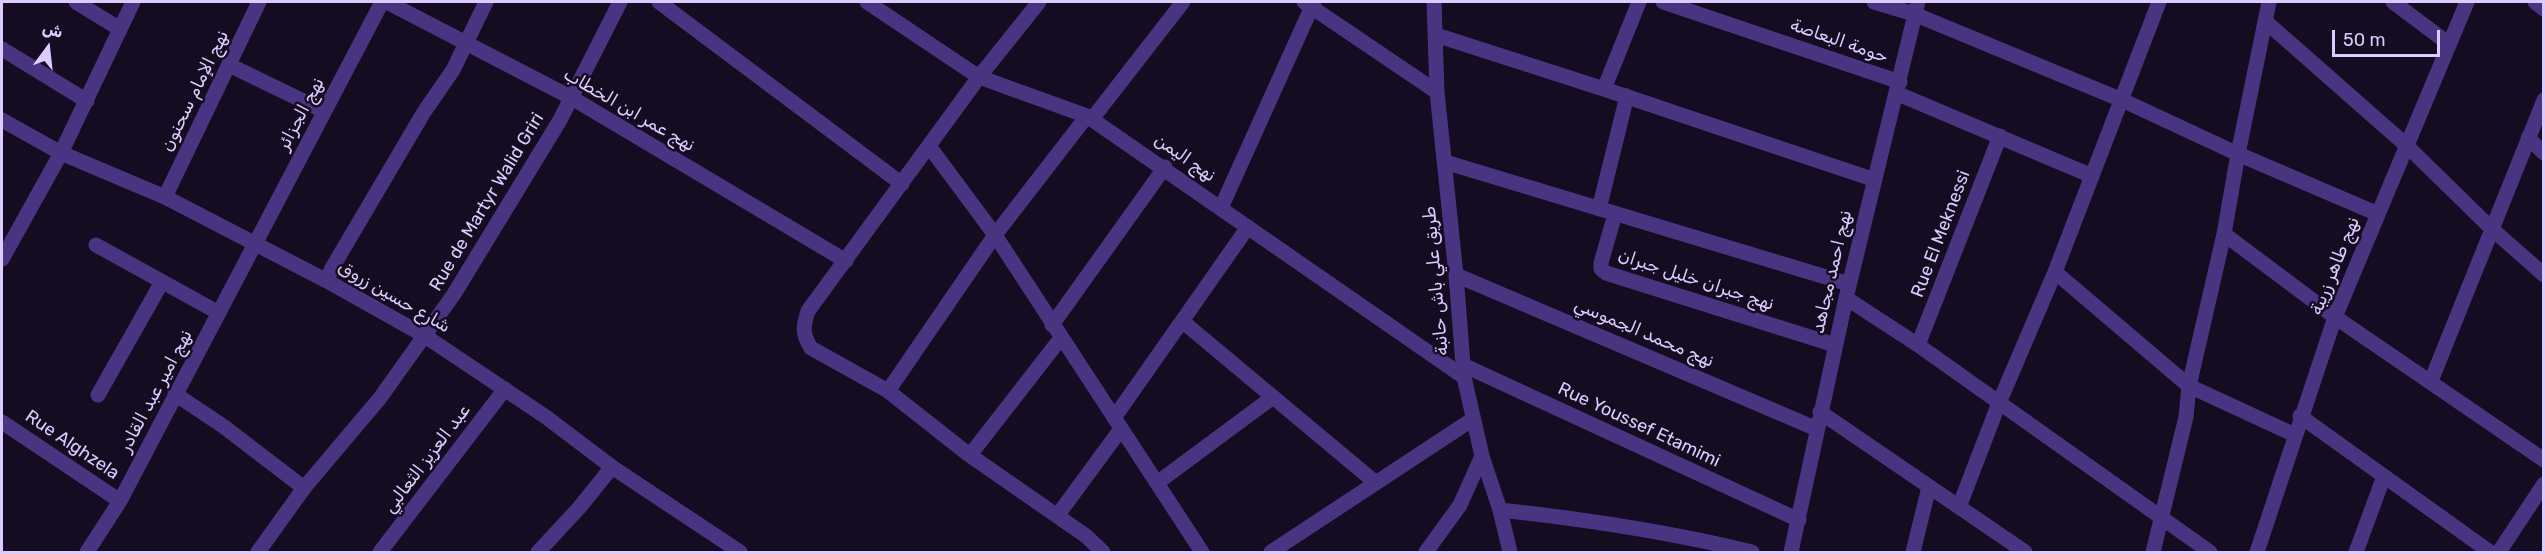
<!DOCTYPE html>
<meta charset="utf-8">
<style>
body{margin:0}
#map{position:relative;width:2545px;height:554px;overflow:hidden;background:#140c20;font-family:Rubik,Vazirmatn,sans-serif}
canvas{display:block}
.frame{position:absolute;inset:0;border:3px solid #ddcbff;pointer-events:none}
.north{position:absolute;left:18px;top:18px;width:60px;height:60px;-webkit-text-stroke:4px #140c20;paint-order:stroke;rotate:15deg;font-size:16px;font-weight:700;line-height:24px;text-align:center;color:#ddcbff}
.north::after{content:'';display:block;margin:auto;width:21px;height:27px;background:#ddcbff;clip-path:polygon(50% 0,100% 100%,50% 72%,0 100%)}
.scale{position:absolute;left:2332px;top:30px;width:108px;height:27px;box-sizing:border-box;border:3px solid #ddcbff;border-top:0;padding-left:8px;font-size:18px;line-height:21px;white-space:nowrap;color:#ddcbff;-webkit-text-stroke:4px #140c20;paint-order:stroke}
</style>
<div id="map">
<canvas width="2545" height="554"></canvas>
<div class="frame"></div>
<div class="north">ش</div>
<div class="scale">50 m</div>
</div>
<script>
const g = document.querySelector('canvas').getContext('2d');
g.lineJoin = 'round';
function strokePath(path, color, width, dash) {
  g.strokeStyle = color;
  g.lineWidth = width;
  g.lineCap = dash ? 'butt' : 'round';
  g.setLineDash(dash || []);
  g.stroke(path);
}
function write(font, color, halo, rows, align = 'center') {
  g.font = font + ' Rubik,Vazirmatn,sans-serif';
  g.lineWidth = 5;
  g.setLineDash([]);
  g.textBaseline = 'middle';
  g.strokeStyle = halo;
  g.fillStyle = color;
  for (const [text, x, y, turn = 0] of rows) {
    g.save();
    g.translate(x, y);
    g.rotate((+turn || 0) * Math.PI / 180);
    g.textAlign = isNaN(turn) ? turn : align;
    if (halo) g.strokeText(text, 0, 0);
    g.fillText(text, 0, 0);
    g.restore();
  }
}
const minor = new Path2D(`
 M76,2L120,29
 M387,2L572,98L846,261
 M659,2L902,184
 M867,2L979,77L1087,116L1464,377
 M1039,2L979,77L808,311C803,326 802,334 811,348L888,391L968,454L1086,536L1103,552
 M1304,2L1437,92
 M1434,2L1437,92L1456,275L1464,377L1482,456L1500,510L1510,552
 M1663,2L1900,82
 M1874,2L1914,14L2122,100L2238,154L2378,214
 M2393,2L2449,44
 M2535,2L2544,9
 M2265,21L2406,145L2492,229L2544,275
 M1436,35L1604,89L1875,180
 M2,49L87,101
 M229,65L324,111
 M1604,89L1639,2
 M1896,93L2092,176
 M1092,119L1183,2
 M2,120L61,153L165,197L327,281L425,336L546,417L612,467L740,552
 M2528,138L2544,153
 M929,146L995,235L1202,552
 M1445,162L1849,284
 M165,197L259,2
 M1221,208L1314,2
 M1599,209L1627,96
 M1615,214L1601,263V269L1606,273L1835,345
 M2224,234L2335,317L2544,460
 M96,245L219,313
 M2,259L61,153L133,2
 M2055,272L2189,386L2295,435
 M1456,275L1817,429
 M327,281L332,268L424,112L453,70L486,2
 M1846,298L1918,345L2210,552
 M1182,321L1376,483
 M1052,325L1165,167
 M1918,345L2000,136
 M1463,365L1799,520
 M2431,381L2544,100
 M888,391L995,235L1087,116
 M175,394L223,426L304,488
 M98,395L162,282
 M1820,412L2025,552
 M2300,416L2490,552
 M1114,418L1248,227
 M2,422L120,501
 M970,455L1061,338
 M1157,483L1273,397
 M1959,507L1999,403L2055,272L2159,2
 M1500,510C1584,519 1670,532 1752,552
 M1057,516L1121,429
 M87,552L120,501L382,2
 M258,552L304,488L380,398L454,294L560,120L620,2
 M380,552L505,389
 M538,552L579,508L612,467
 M1271,552L1473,419
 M1426,552L1460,505L1482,456
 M1791,552L1846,298L1918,2
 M1913,552L1929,487
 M2153,552L2186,417L2189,386L2224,234L2238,154L2269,2
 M2257,552L2335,317L2467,2
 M2356,552L2384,476
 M2499,552L2544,484`);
const streetNames = [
 ["حومة البعاصة",1839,41,19],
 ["نهج الإمام سحنون",195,91,-64],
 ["نهج عمر ابن الخطاب",629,110,30],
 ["نهج الجزائر",301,114,-62],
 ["نهج اليمن",1185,158,35],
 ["Rue de Martyr Walid Griri",487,202,-59],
 ["Rue El Meknessi",1941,234,-69],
 ["نهج طاهر زريبة",2335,266,-68],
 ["نهج احمد مجاهد",1832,272,-77],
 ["نهج جبران خليل جبران",1696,280,18],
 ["طريق علي باش حانبة",1436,281,-95],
 ["شارع حسين زروق",394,297,30],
 ["نهج محمد الجموسي",1644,333,23],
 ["نهج امير عبد القادر",156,391,-62],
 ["Rue Youssef Etamimi",1639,425,25],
 ["Rue Alghzela",72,445,34],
 ["عبد العزيز الثعالبي",427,459,-53]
];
strokePath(minor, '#493482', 15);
write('18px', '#ddcbff', '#140c20', streetNames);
</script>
